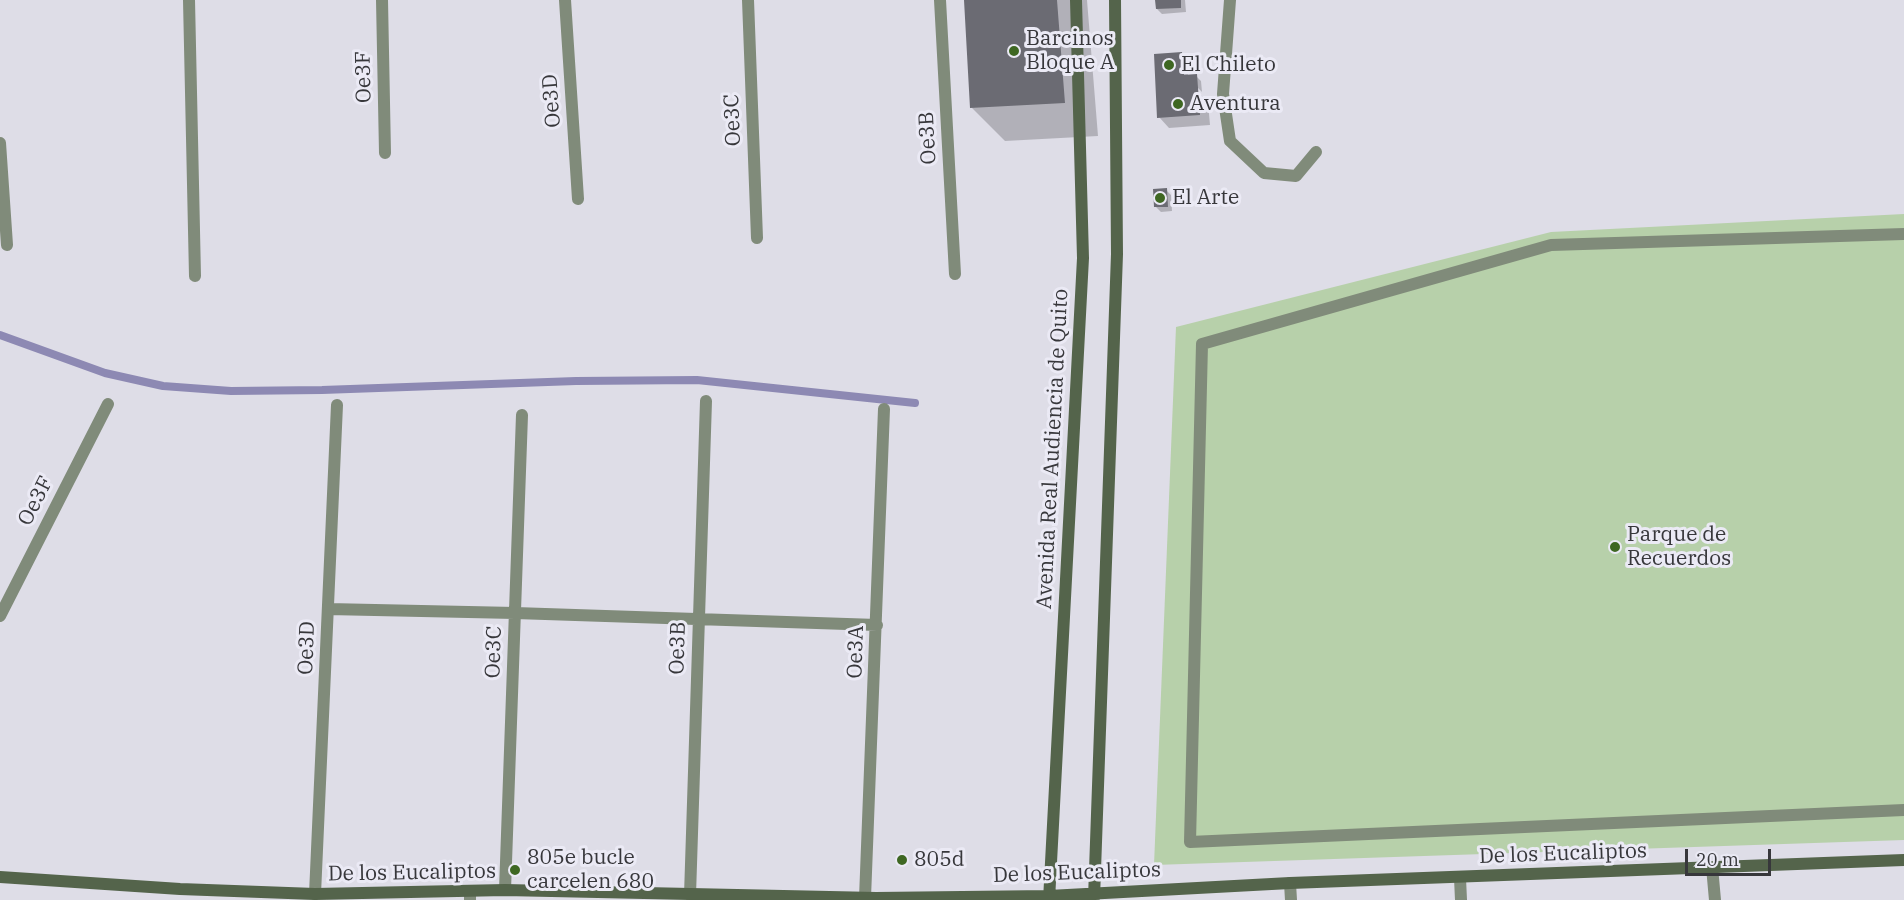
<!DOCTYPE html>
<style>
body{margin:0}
#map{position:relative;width:1904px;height:900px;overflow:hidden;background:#dedde7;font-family:"IBM Plex Serif",serif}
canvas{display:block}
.scale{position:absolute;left:1685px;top:849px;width:86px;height:27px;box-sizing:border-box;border:3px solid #37373b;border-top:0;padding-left:8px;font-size:18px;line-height:21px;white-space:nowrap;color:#37373b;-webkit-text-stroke:4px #ebeaf5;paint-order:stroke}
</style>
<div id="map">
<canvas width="1904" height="900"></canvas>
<div class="scale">20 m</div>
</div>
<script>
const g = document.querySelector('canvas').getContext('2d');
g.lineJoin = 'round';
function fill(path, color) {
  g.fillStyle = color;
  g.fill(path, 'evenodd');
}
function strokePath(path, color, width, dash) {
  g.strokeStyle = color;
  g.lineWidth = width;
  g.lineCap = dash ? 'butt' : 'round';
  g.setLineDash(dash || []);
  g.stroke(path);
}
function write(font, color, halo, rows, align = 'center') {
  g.font = font + ' "IBM Plex Serif",serif';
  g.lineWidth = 6;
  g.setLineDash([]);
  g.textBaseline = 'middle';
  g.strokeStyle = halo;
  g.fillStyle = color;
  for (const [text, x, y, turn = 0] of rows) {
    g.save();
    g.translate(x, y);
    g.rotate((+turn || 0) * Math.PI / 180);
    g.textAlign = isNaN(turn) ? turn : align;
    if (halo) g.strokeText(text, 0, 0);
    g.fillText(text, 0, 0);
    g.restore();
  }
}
const green = new Path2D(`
 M1904,214V840L1154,865L1176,327L1551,232Z`);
const shadow = new Path2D(`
 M966,0H1087L1098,136L1005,141L972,108Z
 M1157,0H1185L1186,12L1162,14L1157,9Z
 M1182,54L1187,59L1188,76H1196L1201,81L1202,92L1194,84L1192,86L1208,102L1210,125L1169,128L1159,117Z
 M1166,190L1171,195L1172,211L1161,212L1156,207Z`);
const stream = new Path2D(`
 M0,335L105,373L163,386L231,391L322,390L576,381L697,380L915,403`);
const building = new Path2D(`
 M964,0H1057L1065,103L970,108Z
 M1155,0H1181V8L1156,9Z
 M1182,52L1184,75L1197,74L1200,115L1157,118L1154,54Z
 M1167,188L1168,207H1154L1153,189Z`);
const lane = new Path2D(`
 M1230,0L1223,94L1230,141L1264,173L1296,176L1316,152
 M1904,234L1551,245L1202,344L1190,842L1904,810
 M1712,867L1715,900
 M1460,878L1461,900
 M1290,883L1291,900`);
const street = new Path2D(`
 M189,0L195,276
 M382,0L385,153
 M565,0L578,199
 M748,0L757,238
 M940,0L955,274
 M0,143L7,245
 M328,609L515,613L877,625
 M0,616L108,404
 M505,890L522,415
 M315,894L337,405
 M690,895L706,401
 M865,898L884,409
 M470,900V891`);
const secondary = new Path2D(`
 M0,877L180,889L315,894L505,890L876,898L1049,896L1290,883L1904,860
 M1094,898L1117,254L1115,0
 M1049,900L1083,258L1076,0`);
const markers = [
 [1014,51,6,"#3e6722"],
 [1169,65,6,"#3e6722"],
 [1178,104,6,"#3e6722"],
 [1160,198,6,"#3e6722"],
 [1615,547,6,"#3e6722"],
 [902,860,6,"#3e6722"],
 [515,870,6,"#3e6722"]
];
const poiNames = [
 ["Barcinos",1026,39],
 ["Bloque A",1026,63],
 ["El Chileto",1181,65],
 ["Aventura",1190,104],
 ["El Arte",1172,198],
 ["Parque de",1627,535],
 ["Recuerdos",1627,559],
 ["805e bucle",527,858],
 ["carcelen 680",527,882],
 ["805d",914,860]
];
const streetNames = [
 ["Oe3F",364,77,-91],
 ["Oe3D",552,101,-94],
 ["Oe3C",733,120,-92],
 ["Oe3B",928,138,-93],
 ["Avenida Real Audiencia de Quito",1053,449,-87],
 ["Oe3F",36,501,-63],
 ["Oe3D",307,648,-88],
 ["Oe3B",678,648,-88],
 ["Oe3C",494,652,-88],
 ["Oe3A",856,652,-88],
 ["De los Eucaliptos",1563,854,-2],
 ["De los Eucaliptos",412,873,-1],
 ["De los Eucaliptos",1077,873,-2]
];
fill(green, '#b7d0aa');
fill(shadow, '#0003');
strokePath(stream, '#8d89b3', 8);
fill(building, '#6b6b73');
strokePath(lane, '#808b7a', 12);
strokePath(street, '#808b7a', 12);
strokePath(secondary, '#54644b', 12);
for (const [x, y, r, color] of markers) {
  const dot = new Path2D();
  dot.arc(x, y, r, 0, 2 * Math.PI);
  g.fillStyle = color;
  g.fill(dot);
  strokePath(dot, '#ebeaf5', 2);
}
write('21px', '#37373b', '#ebeaf5', poiNames, 'left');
write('21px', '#37373b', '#ebeaf5', streetNames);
</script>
